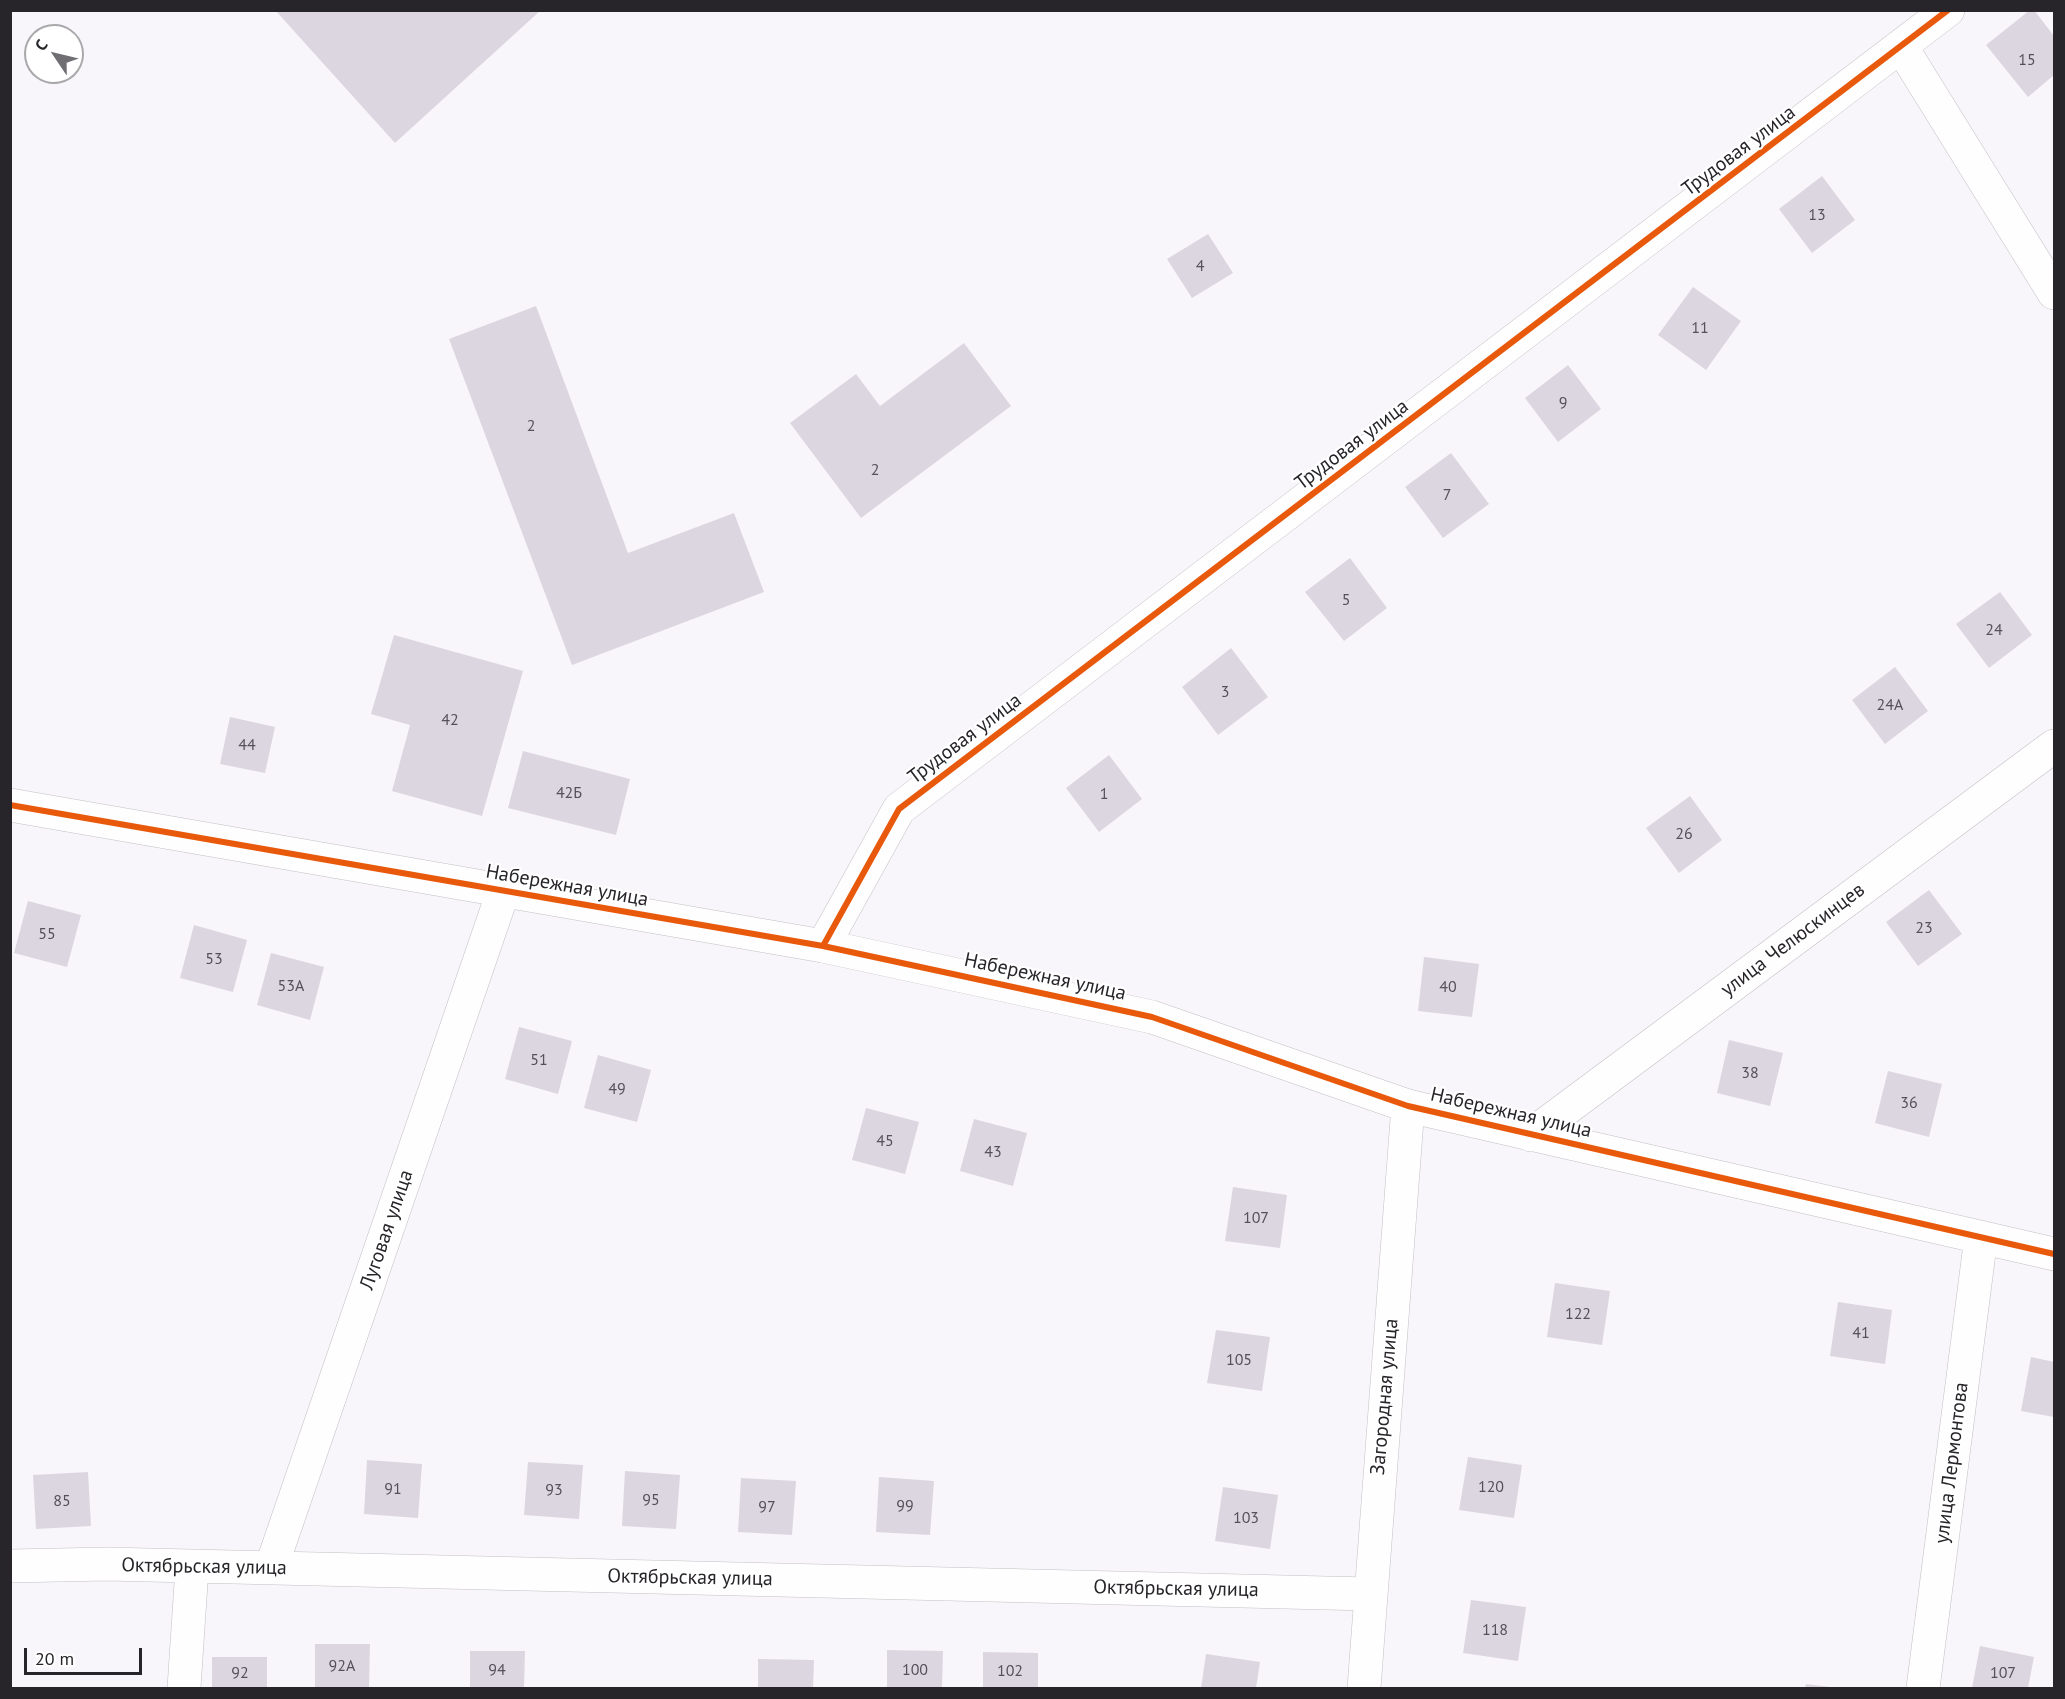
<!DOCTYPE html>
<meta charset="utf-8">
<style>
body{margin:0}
#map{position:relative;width:2065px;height:1699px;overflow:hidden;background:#f8f5fb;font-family:"PT Sans",sans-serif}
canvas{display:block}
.frame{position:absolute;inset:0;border:12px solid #28252a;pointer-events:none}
.north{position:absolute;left:24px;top:24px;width:60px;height:60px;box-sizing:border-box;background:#fff;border:2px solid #a9a8aa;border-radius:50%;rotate:305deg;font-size:16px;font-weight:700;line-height:24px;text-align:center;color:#28252a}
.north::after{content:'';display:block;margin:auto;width:21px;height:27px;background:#716e73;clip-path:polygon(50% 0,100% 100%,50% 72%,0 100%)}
.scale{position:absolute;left:24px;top:1648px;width:118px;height:27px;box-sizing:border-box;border:3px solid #28252a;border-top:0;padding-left:8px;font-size:18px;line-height:21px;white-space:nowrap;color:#28252a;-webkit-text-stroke:4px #fff;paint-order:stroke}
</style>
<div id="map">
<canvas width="2065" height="1699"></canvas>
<div class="frame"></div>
<div class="north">С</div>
<div class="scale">20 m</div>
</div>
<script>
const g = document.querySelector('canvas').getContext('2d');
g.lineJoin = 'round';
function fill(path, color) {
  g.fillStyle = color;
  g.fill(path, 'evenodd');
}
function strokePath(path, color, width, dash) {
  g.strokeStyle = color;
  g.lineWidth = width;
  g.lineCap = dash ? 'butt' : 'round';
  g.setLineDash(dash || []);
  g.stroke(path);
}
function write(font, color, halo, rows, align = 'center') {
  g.font = font + ' "PT Sans",sans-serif';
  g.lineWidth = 4.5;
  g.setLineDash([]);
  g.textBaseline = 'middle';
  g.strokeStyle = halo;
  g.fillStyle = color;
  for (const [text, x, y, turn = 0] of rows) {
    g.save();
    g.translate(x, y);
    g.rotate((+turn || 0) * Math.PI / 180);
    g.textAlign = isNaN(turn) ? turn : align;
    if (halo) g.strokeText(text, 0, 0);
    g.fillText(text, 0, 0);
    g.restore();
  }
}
const building = new Path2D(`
 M275,10H541L395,143Z
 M2030,10H2034L2054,36V75L2028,97L1986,45Z
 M1822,176L1855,220L1812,253L1779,209Z
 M1208,234L1233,273L1192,298L1167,259Z
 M1693,287L1741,321L1706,370L1658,335Z
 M536,306L628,553L734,513L764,592L572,665L449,339Z
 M964,343L1011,406L861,518L790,423L856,374L880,406Z
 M1568,365L1601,409L1558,442L1525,398Z
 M1451,453L1489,504L1443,538L1405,487Z
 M1350,558L1387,608L1344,641L1305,592Z
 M2000,592L2032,635L1989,668L1956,624Z
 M394,635L523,671L482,816L392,791L410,725L371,714Z
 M1231,648L1268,697L1218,735L1182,687Z
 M1895,667L1928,711L1885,744L1852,700Z
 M230,717L275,727L265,773L220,764Z
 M523,751L630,779L616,835L508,808Z
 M1109,755L1142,799L1099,832L1066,788Z
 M1690,796L1722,840L1679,873L1646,828Z
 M1929,890L1962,934L1918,966L1886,922Z
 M28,901L81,915L67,967L14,953Z
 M194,925L247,940L233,992L180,978Z
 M271,953L324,967L310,1020L257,1005Z
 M1424,957L1479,964L1472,1017L1418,1011Z
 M519,1027L572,1041L558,1094L505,1079Z
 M1729,1040L1783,1053L1770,1106L1717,1093Z
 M598,1055L651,1070L637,1122L584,1108Z
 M1888,1071L1942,1084L1929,1137L1875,1123Z
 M866,1108L919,1122L905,1174L852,1160Z
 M974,1119L1027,1133L1013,1186L960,1171Z
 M1233,1187L1287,1195L1280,1248L1225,1241Z
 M1555,1283L1610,1291L1602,1345L1547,1337Z
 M1838,1302L1892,1310L1885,1364L1830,1356Z
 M1216,1330L1270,1337L1262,1391L1207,1383Z
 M2031,1357L2054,1362V1417L2021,1411Z
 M1468,1457L1522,1465L1514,1518L1459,1510Z
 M367,1460L422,1464L418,1518L364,1514Z
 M528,1462L583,1465L579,1519L524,1515Z
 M625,1471L680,1475L676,1529L622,1526Z
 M88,1472L91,1526L36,1529L33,1475Z
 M879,1477L934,1481L930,1535L876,1532Z
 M741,1478L796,1481L792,1535L738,1532Z
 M1223,1487L1278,1495L1270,1549L1215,1541Z
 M1471,1600L1526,1607L1518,1661L1463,1653Z
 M315,1644H370L369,1688H315Z
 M1980,1646L2034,1657L2028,1688H1972Z
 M887,1650L943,1651L942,1688H887Z
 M470,1651H525L524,1688H470Z
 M983,1652L1038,1653V1688H983Z
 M1206,1654L1260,1662L1256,1688H1201Z
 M212,1657H267V1688H212Z
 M758,1659L814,1660L813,1688H758Z
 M1806,1684L1830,1687V1688H1805Z`);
const minor = new Path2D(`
 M1902,48L2054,293
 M823,946L899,809L1948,10
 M1408,1106L2054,1254
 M1531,1135L2054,746
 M10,1566L107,1564L1369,1594
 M271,1568L503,892
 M184,1688L192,1568
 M1923,1688L1981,1237`);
const tertiary = new Path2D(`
 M10,805L823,946L1152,1017L1408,1106L1364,1688`);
const cycleway = new Path2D(`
 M10,805L823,946L1152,1017L1408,1106L2054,1254
 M823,946L899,809L1948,10`);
const numberNames = [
 ["15",2027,60],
 ["13",1817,215],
 ["4",1200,266],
 ["11",1700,328],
 ["9",1563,403],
 ["2",531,426],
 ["2",875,470],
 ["7",1447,495],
 ["5",1346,600],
 ["24",1994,630],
 ["3",1225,692],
 ["24А",1890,705],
 ["42",450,720],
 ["44",247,745],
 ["42Б",569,793],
 ["1",1104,794],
 ["26",1684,834],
 ["23",1924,928],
 ["55",47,934],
 ["53",214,959],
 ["53А",291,986],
 ["40",1448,987],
 ["51",539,1060],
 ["38",1750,1073],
 ["49",617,1089],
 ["36",1909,1103],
 ["45",885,1141],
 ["43",993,1152],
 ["107",1256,1218],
 ["122",1578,1314],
 ["41",1861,1333],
 ["105",1239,1360],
 ["120",1491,1487],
 ["91",393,1489],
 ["93",554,1490],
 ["95",651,1500],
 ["85",62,1501],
 ["99",905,1506],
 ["97",767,1507],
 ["103",1246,1518],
 ["118",1495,1630],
 ["92А",342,1666],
 ["94",497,1670],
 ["100",915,1670],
 ["102",1010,1671],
 ["92",240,1673],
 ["107",2003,1673]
];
const streetNames = [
 ["Трудовая улица",1739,151,-37],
 ["Трудовая улица",1352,445,-37],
 ["Трудовая улица",965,739,-37],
 ["Набережная улица",567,886,10],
 ["улица Челюскинцев",1793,940,-37],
 ["Набережная улица",1045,977,12],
 ["Набережная улица",1511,1113,13],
 ["Луговая улица",387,1230,-71],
 ["Загородная улица",1385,1397,-85],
 ["улица Лермонтова",1952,1463,-83],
 ["Октябрьская улица",204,1567,1],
 ["Октябрьская улица",690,1578,1],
 ["Октябрьская улица",1176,1589,1]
];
fill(building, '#dcd6e1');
strokePath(minor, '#c3c0c5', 34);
strokePath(tertiary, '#c3c0c5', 34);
strokePath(minor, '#fefefe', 33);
strokePath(tertiary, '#fefefe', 33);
strokePath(cycleway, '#e8590c', 6);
write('16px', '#555158', null, numberNames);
write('20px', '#28252a', '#fff', streetNames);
</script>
